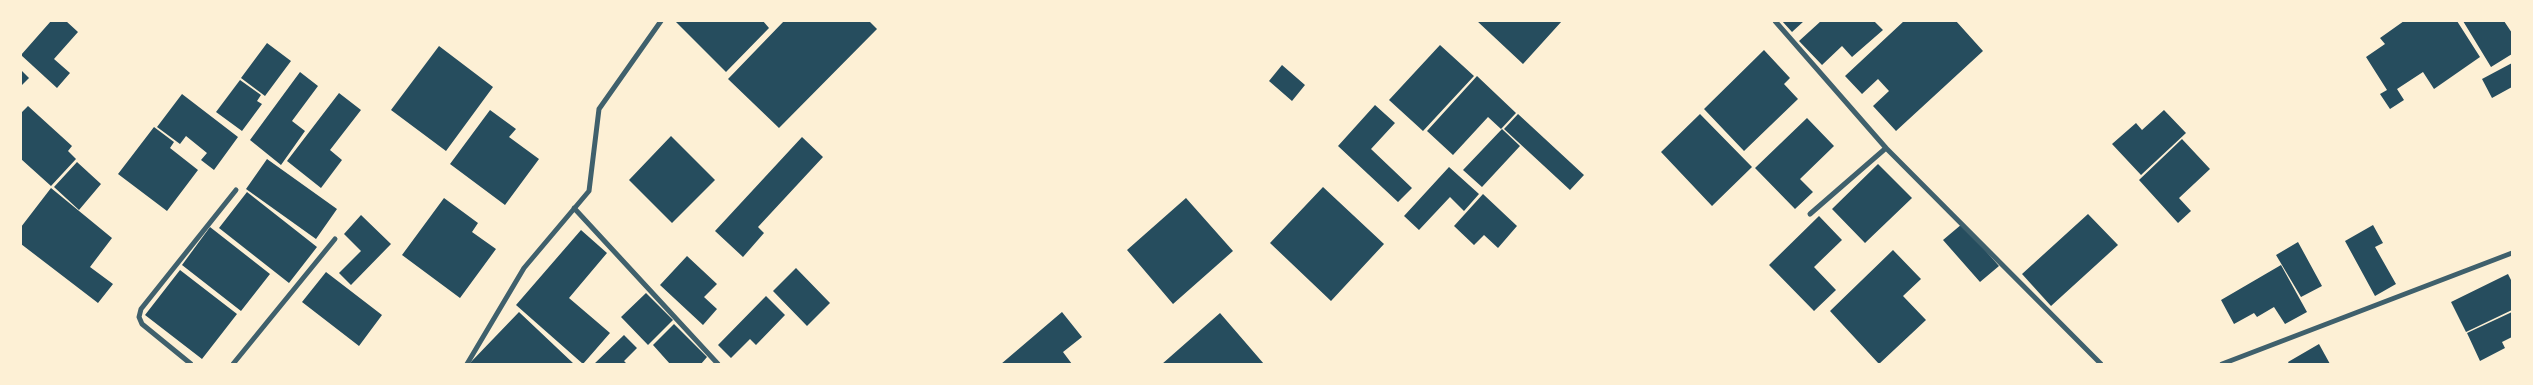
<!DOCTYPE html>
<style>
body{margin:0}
#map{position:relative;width:2533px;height:385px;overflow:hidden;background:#fdf0d5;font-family:Cabin,sans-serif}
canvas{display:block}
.frame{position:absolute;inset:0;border:22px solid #fdf0d5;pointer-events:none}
</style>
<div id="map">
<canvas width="2533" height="385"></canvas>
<div class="frame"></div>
</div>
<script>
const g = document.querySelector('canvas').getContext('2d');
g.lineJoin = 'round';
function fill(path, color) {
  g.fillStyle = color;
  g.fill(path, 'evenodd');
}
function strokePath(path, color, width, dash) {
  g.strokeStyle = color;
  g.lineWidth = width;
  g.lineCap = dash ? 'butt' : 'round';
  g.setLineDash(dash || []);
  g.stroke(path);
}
const building = new Path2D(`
 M51,21H66L78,32L54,59L70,73L57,88L21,55Z
 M675,21H763L769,28L726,72Z
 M784,21H869L877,29L779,128L728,79Z
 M1477,21H1562L1523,64Z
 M1782,21H1804L1792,32Z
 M1821,21H1874L1883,30L1852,57L1842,46L1822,65L1799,41Z
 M1904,21H1956L1983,51L1896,131L1873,106L1889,91L1878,79L1862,94L1845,76Z
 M2404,21H2457L2480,57L2434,89L2423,72L2397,89L2404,100L2390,109L2380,94L2387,90L2366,57L2385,44L2380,38Z
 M2463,21H2504L2512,33V54L2491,67Z
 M267,43L291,61L265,96L241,78Z
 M1440,45L1474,76L1423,131L1389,100Z
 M439,46L493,87L446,151L391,110Z
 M1764,50L1790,78L1784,84L1798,99L1744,151L1704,109Z
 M2512,63V87L2492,98L2482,79Z
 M1282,65L1305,85L1292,101L1269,81Z
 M21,70L29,78L21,86Z
 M300,72L318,86L292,121L305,131L281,165L250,140Z
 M1477,76L1516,113L1501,129L1488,117L1453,155L1427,131Z
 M240,80L261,95L257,101L262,104L242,131L216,112Z
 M339,93L361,110L330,150L342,160L321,188L287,161Z
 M182,94L238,137L214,170L201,160L207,153L186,136L180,144L157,127Z
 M1375,105L1395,123L1371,149L1412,188L1398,202L1338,146Z
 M28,106L72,146L68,151L76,159L51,186L21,159V113Z
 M490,110L516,129L509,137L539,159L505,205L450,164Z
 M2164,110L2186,133L2141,175L2112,144L2136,123L2142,130Z
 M1518,114L1584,175L1570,190L1504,129Z
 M1700,114L1752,167L1712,206L1661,152Z
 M1807,118L1834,146L1800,179L1813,192L1795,209L1755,168Z
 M154,127L174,142L170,148L198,170L167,211L118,174Z
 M1502,129L1520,146L1482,187L1463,170Z
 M671,136L715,180L672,223L629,180Z
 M802,137L823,157L758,227L764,233L743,257L715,231Z
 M2182,139L2210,169L2179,198L2191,211L2178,223L2139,180Z
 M267,159L337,209L316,239L246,189Z
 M77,162L101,184L79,210L54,187Z
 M1878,164L1912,198L1865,243L1832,209Z
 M1449,167L1479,194L1464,211L1450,197L1419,230L1404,216Z
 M1323,187L1384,244L1331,301L1270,243Z
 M51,188L112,238L90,267L113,284L98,303L21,244V227Z
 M247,192L317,247L289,283L219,228Z
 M1483,194L1517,226L1498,248L1484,235L1474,245L1454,226Z
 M444,198L478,223L472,232L496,249L460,298L402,255Z
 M1186,198L1233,251L1173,304L1127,250Z
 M2088,214L2118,245L2051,306L2022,274Z
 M361,215L391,244L351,285L339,273L361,251L344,234Z
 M1819,216L1842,240L1814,267L1836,290L1814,311L1769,265Z
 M1962,224L1999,266L1980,282L1943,240Z
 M2373,225L2383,243L2375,247L2396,284L2375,296L2345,241Z
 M210,227L270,274L241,311L182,265Z
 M581,230L607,253L569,298L610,333L583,364L516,305Z
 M2298,242L2322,286L2301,297L2276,255Z
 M1893,250L1921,279L1903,296L1926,320L1879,364L1830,311Z
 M687,256L717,284L704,297L717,309L703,325L660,285Z
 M2281,265L2307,312L2285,324L2274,307L2257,317L2254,313L2234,324L2221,300Z
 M796,268L830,303L807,326L773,291Z
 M180,270L237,314L202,359L145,315Z
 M326,272L382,315L359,346L302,302Z
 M2508,274L2512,282V310L2466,332L2451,302Z
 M646,293L673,320L648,345L621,317Z
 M766,296L785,315L756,345L750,339L731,358L718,345Z
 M519,312L574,364H469Z
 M1062,312L1082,337L1063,352L1072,364H1001Z
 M2512,312V337L2502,342L2505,348L2480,361L2467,333Z
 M1220,313L1264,364H1162Z
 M674,324L707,357L701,364H670L653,345Z
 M624,335L637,348L624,361L627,364H594Z
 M2319,344L2330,364H2289L2288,362Z`);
const minor = new Path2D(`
 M1775,21L1886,148L2101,364
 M574,208L718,364
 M1810,214L1886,148
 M191,364L142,324L139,317L141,309L236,190
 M233,364L335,239
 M467,364L524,268L589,191L599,109L661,21
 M2222,364L2512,253`);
fill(building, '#264d5e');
strokePath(minor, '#3f606c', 5);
</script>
